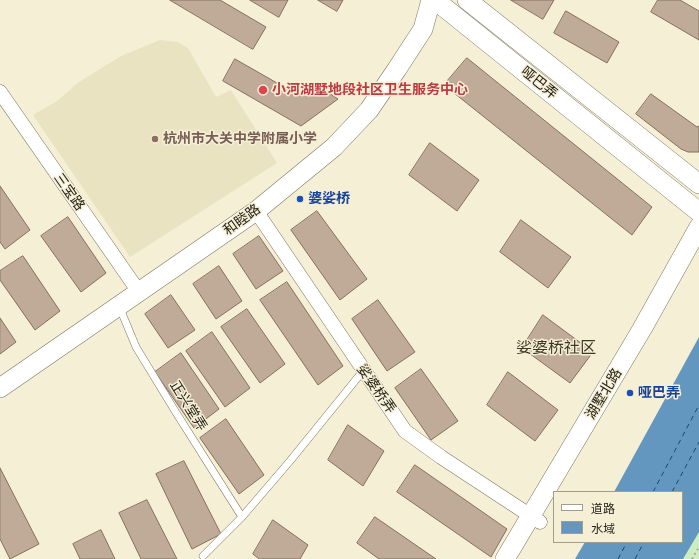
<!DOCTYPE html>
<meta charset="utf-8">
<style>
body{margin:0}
#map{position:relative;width:699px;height:559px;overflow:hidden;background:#f5efd5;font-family:Montserrat,"Noto Sans SC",sans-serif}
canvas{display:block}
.legend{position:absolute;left:553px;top:491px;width:130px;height:52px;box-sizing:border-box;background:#f5efd5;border:1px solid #a29e8a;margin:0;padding:5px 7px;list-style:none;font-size:12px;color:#26241a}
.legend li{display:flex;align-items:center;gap:8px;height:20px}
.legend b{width:20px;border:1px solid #a29e8a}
</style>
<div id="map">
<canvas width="699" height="559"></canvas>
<ul class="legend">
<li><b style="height:5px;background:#fff"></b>道路</li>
<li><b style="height:11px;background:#6497bf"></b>水域</li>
</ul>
</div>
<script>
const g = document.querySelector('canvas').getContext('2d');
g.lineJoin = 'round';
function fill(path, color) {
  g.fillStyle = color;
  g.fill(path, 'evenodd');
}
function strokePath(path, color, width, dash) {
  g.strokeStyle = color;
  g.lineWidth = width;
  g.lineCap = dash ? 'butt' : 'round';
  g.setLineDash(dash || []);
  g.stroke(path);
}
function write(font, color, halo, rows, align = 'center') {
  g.font = font + ' Montserrat,"Noto Sans SC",sans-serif';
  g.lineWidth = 3;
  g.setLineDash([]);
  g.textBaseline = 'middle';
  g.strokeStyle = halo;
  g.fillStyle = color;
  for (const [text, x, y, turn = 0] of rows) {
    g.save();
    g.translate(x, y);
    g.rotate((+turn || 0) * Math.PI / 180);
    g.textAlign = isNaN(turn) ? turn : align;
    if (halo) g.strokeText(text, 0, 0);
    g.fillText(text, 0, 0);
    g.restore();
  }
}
const built = new Path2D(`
 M160,40L178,42L188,48L216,97L231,90L277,163L130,257L33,115L57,101L79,82L121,56Z`);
const green = new Path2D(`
 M699,521V559H677Z`);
const water = new Path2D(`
 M699,337V532L683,559H575L585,542H682V492H614Z`);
const ferry = new Path2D(`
 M653,492L699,405
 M672,492L699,442
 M618,559L627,542
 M635,559L644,542`);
const building = new Path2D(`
 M170,0H220L266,27L253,49Z
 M250,0H288L279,17Z
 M318,0H343L337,11Z
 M511,0H554L543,19Z
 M658,0H680L699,11V40L651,12Z
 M566,11L619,42L607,63L554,33Z
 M467,58L652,207L632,235L444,85Z
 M235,59L298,95L315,84L338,99L301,126L223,81Z
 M651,94L697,127L699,126V152H688L681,149L636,114Z
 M430,143L479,180L457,211L409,175Z
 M0,186L30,230L5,249L0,242Z
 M317,211L367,279L340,300L291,230Z
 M68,217L106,273L81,292L41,236Z
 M521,220L571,257L548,288L500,252Z
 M259,236L283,271L256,289L233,254Z
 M23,256L60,311L35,330L0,280V271Z
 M219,266L242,301L216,319L193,284Z
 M287,282L343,366L318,385L260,300Z
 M171,295L195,330L168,348L145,314Z
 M378,300L415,352L387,371L352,319Z
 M247,309L285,364L260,383L221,327Z
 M543,315L593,352L570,383L522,348Z
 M0,318L16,342L0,354Z
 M212,332L250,388L225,407L186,351Z
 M181,353L219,409L194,428L155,372Z
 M421,369L458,421L431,440L395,388Z
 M508,372L558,410L535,441L487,405Z
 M226,419L264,475L239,494L200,438Z
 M348,425L384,451L363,486L328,460Z
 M184,461L221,534L192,549L156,474Z
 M415,465L507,529L491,557L397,492Z
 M0,468L39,544L10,559L0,539Z
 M147,500L177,559H141L119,513Z
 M375,517L436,559H379L357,543Z
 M273,520L308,545L300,559H259L253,554Z
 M101,530L115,559H80L73,544Z`);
const path = new Path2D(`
 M692,559L699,547`);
const lane = new Path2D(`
 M119,306L136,347L175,411L242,517
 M203,556L242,517L290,461L363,371`);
const street = new Path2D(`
 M0,92L139,292
 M256,211L405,431L441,457L540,522`);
const secondary = new Path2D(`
 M435,0L699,212
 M467,0L699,184
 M0,388L256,211L334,147L369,110L397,69L423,29L431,0
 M505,559L642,329L699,227`);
const markers = [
 [263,90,5,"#e0444e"],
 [155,139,4,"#8d6e63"],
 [300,199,4,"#1a4fb4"],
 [630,393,4,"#1a4fb4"]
];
const streetNames = [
 ["哑巴弄",539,83,39],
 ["三宝路",69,192,55],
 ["和睦路",242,220,-36],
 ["娑婆桥弄",376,389,55],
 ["湖墅北路",604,394,-59],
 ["正兴堂弄",188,406,58]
];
const healthNames = [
 ["小河湖墅地段社区卫生服务中心",272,90]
];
const educationNames = [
 ["杭州市大关中学附属小学",163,139]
];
const transitNames = [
 ["婆娑桥",308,199],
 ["哑巴弄",638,393]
];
const quarterNames = [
 ["娑婆桥社区",556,348]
];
fill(built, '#eae3c1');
fill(green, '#ccecc1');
fill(water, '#6497bf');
strokePath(ferry, '#0d4d74', 1, [5, 4]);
fill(building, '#bfab98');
strokePath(building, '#83705e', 1);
strokePath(lane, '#7d7860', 8);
strokePath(street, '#7d7860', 15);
strokePath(secondary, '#7d7860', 20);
strokePath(path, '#aea995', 2, [2, 3]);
strokePath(lane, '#fff', 7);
strokePath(street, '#fff', 14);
strokePath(secondary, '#fff', 19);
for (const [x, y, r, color] of markers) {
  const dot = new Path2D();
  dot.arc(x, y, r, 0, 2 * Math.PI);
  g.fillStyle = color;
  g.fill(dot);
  strokePath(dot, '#f5efd5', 1.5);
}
write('14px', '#26241a', '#f5efd5', streetNames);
write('bold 14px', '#be3a42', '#f5efd5', healthNames, 'left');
write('bold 14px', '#785e54', '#f5efd5', educationNames, 'left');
write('bold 14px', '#164399', '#f5efd5', transitNames, 'left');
write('16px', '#3e3923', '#f5efd5', quarterNames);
</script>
